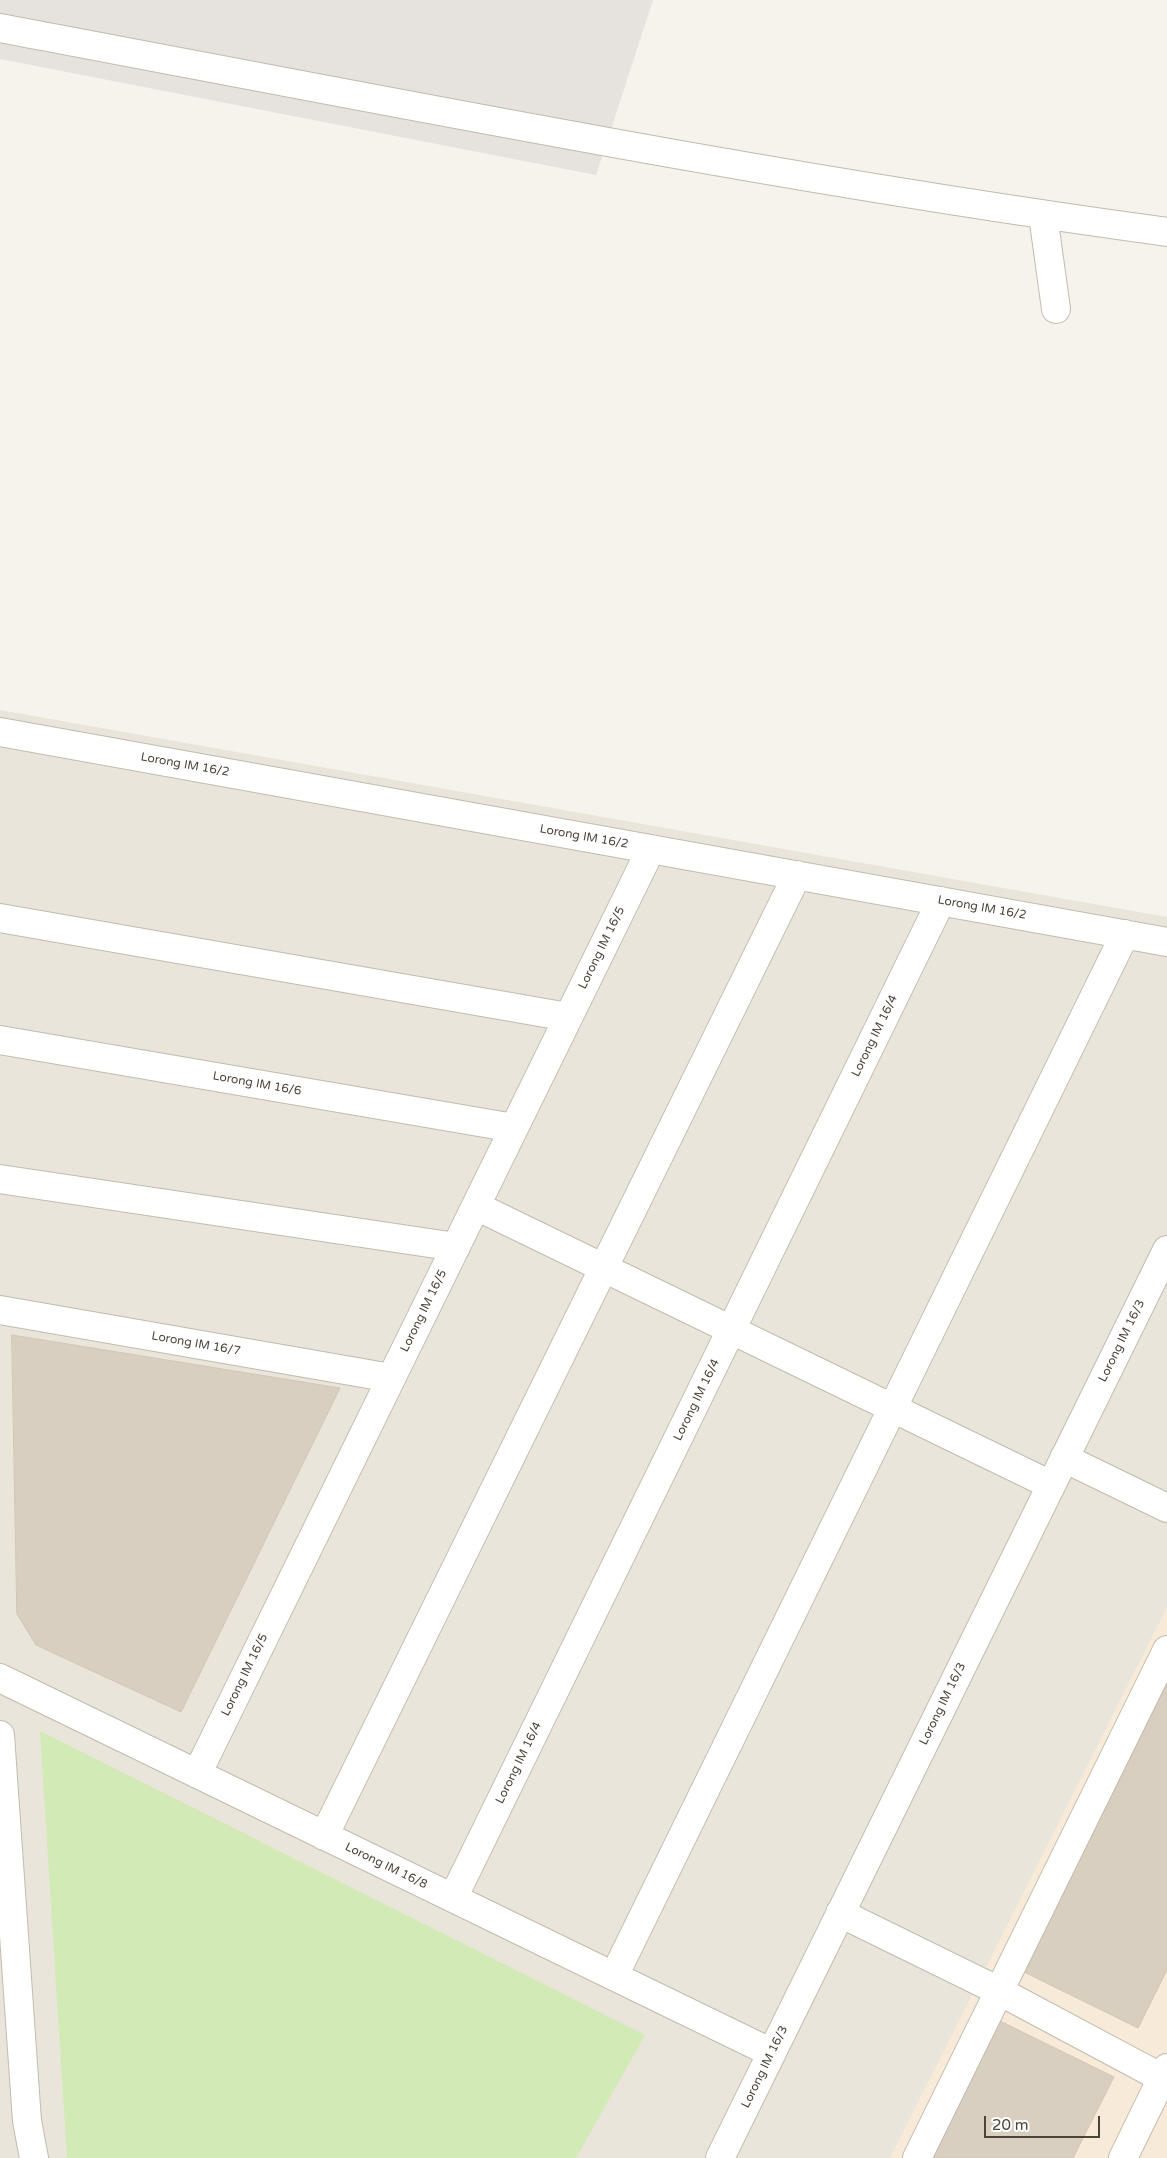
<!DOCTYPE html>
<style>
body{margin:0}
#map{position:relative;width:1167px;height:2158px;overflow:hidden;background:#f6f3ec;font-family:"Varela Round",sans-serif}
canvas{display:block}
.scale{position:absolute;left:984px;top:2116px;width:116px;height:22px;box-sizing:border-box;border:2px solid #4b4439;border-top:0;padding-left:6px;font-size:15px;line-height:18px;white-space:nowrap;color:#4b4439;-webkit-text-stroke:4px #fff;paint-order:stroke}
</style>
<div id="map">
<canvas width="1167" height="2158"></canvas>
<div class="scale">20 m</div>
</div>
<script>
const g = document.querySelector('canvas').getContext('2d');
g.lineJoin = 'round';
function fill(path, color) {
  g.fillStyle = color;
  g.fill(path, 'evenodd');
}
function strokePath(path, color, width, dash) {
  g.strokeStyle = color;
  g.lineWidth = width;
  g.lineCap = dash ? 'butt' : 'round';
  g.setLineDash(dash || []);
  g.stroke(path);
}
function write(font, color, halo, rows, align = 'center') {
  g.font = font + ' "Varela Round",sans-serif';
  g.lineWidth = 4;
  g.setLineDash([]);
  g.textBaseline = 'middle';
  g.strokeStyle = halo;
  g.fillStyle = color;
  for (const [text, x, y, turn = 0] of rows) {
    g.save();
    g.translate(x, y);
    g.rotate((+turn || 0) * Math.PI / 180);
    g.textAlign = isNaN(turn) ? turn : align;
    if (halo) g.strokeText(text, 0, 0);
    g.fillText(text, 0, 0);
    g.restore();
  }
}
const residential = new Path2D(`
 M0,710L1167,917V1608L890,2158H0Z`);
const commercial = new Path2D(`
 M1167,1608V2158H890Z`);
const industrial = new Path2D(`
 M0,0H653L596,175L0,59Z`);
const green = new Path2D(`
 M40,1731L645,2035L576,2158H67Z`);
const building = new Path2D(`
 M12,1335L340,1388L181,1712L36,1645L17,1614Z
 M1167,1685V1970L1138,2028L1024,1972Z
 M1000,2021L1114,2077L1073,2158H932Z`);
const minor = new Path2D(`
 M0,28C388,101 776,179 1167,232
 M1043,215L1056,309
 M0,732L1167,942
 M0,918L568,1017
 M0,1040L514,1128
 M0,1179L456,1247
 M476,1206L1051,1485
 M0,1310L391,1378
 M1064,1458L1167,1508
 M0,1678L772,2053
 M0,1735L27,2121L34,2158
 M197,1774L651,849
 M324,1836L797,875
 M453,1898L941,901
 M840,1913L999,1991L1162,2078
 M614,1976L1125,934
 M720,2158L1167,1250
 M917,2158L1167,1650
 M1123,2158L1167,2068`);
const streetNames = [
 ["Lorong IM 16/2",185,765,10],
 ["Lorong IM 16/2",584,837,10],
 ["Lorong IM 16/2",982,908,10],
 ["Lorong IM 16/5",602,948,-64],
 ["Lorong IM 16/4",875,1036,-64],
 ["Lorong IM 16/6",257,1084,10],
 ["Lorong IM 16/5",424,1311,-64],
 ["Lorong IM 16/3",1122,1341,-64],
 ["Lorong IM 16/7",196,1344,10],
 ["Lorong IM 16/4",697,1400,-64],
 ["Lorong IM 16/5",245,1675,-64],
 ["Lorong IM 16/3",943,1704,-64],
 ["Lorong IM 16/4",519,1763,-64],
 ["Lorong IM 16/8",386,1866,26],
 ["Lorong IM 16/3",765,2067,-64]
];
fill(residential, '#eae5da');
fill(commercial, '#f7ead8');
fill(industrial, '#e6e2dd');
fill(green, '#d2eab5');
fill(building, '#d8cfc1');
strokePath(building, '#d3c7b4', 1);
strokePath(minor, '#c2bbae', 30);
strokePath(minor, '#fff', 28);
write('12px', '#4b4439', '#fff', streetNames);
</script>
